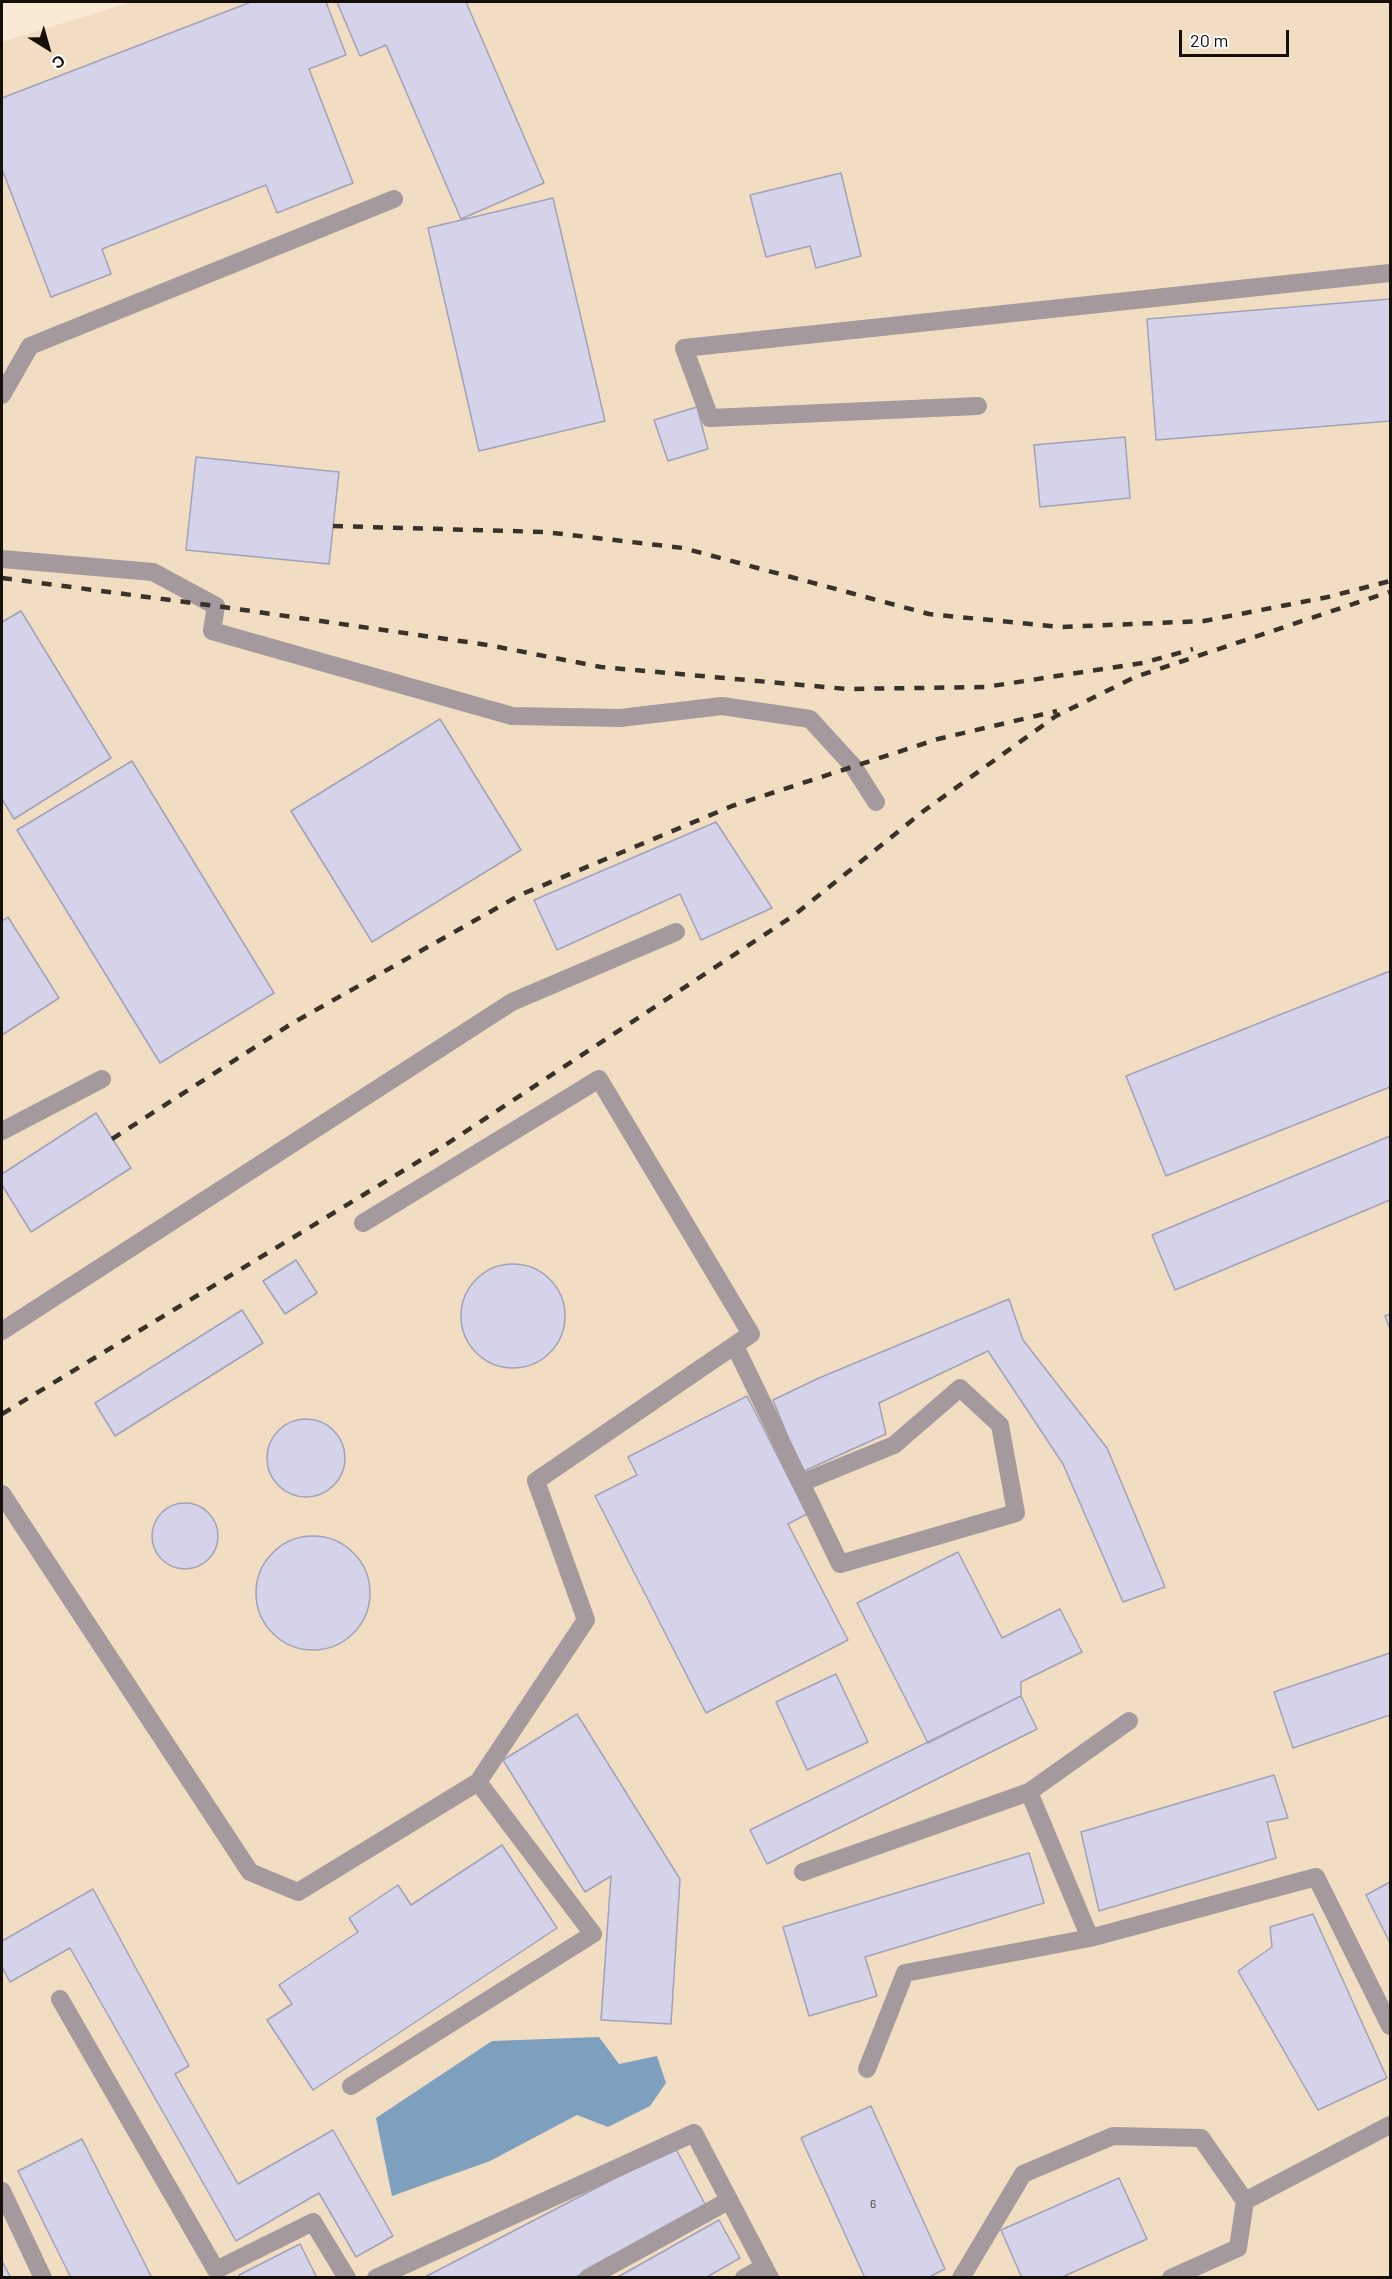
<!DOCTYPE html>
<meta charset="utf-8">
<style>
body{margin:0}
#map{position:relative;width:1392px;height:2279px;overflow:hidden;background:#f9ead5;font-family:Barlow,sans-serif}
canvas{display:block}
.frame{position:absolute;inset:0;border:3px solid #140f08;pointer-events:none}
.north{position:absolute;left:18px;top:18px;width:60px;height:60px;-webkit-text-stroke:4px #fff;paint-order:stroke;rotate:143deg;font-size:16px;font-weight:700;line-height:24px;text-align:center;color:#140f08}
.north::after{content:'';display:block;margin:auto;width:21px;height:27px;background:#140f08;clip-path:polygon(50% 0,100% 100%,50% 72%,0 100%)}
.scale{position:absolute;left:1179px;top:30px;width:110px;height:27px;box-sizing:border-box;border:3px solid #140f08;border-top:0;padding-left:8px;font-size:18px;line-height:21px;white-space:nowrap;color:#140f08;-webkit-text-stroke:4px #fff;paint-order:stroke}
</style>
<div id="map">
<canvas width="1392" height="2279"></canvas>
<div class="frame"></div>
<div class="north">С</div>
<div class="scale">20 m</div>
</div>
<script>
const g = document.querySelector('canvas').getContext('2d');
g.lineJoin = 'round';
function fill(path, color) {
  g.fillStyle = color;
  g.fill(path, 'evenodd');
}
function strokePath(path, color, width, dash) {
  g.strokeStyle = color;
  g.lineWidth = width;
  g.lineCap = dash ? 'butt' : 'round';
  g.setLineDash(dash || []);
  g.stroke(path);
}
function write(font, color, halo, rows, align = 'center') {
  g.font = font + ' Barlow,sans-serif';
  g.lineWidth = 5;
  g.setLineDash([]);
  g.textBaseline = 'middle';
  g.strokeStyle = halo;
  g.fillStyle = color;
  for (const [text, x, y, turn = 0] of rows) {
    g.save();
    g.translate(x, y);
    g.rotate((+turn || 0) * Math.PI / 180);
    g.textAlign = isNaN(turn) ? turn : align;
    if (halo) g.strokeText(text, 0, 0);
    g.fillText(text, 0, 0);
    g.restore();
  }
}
const built = new Path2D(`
 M131,2H1390V1653L1274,1693L1293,1748L1390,1715V2277L934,2278L932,2275L927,2278H2V42Z`);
const water = new Path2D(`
 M599,2037L619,2064L657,2056L666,2083L650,2106L608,2127L577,2115L490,2161L392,2196L376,2118L492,2041Z`);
const building = new Path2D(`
 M251,2H326L346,55L309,69L353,183L277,213L266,185L102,249L111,274L51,297L2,169V98Z
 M337,2H466L544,183L461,219L386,45L360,56Z
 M841,173L861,256L816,268L810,246L766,257L750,195Z
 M553,198L605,421L479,451L428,228Z
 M1390,299V421L1156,440L1147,319Z
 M697,407L708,449L668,461L654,420Z
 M1125,437L1130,498L1040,507L1034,445Z
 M196,457L339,472L329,564L186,550Z
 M21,611L111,758L14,819L2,799V622Z
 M440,719L521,850L372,942L291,811Z
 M132,761L274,993L160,1063L17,830Z
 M716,822L772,908L701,940L680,894L557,950L534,900Z
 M8,917L59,998L2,1035V921Z
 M1390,971V1087L1166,1176L1126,1076Z
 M96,1113L131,1168L31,1232L2,1185V1174Z
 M1390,1136V1200L1175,1290L1152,1235Z
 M296,1260L317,1293L285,1314L263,1281Z
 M461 1316a52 52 0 1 1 104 0a52 52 0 1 1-104 0Z
 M1009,1299L1023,1340L1107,1448L1165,1587L1123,1602L1063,1464L988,1351L879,1403L886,1434L802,1472L773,1400L819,1378Z
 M242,1310L263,1343L115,1436L95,1403Z
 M1390,1314V1329L1385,1316Z
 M747,1396L807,1514L788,1524L848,1640L706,1713L595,1496L637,1475L628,1457Z
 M267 1458a39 39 0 1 1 78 0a39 39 0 1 1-78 0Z
 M152 1536a33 33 0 1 1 66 0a33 33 0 1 1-66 0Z
 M256 1593a57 57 0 1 1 114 0a57 57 0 1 1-114 0Z
 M958,1552L1002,1638L1060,1609L1082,1652L1021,1682V1696L928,1743L857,1603Z
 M1390,1653V1715L1293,1748L1274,1692Z
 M836,1674L868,1742L807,1770L776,1702Z
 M1021,1696L1037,1729L767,1864L750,1830Z
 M577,1714L680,1879L671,2024L601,2020L611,1876L585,1892L503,1760Z
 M1274,1775L1288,1818L1267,1822L1276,1858L1099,1911L1081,1832Z
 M502,1845L557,1928L313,2090L267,2020L292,2004L279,1985L358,1932L349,1918L398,1885L411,1905Z
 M1029,1853L1044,1903L865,1957L877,1996L809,2016L783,1927Z
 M1390,1882V1943L1366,1895Z
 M93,1889L189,2066L175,2074L238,2184L333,2130L393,2236L356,2257L319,2193L236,2241L70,1948L10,1982L2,1967V1941Z
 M1313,1914L1387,2078L1318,2110L1238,1971L1272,1947L1270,1927Z
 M871,2106L945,2269L927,2278H865L801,2138Z
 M82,2139L152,2278H71L18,2171Z
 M675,2147L707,2208L574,2278H423Z
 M1119,2178L1147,2239L1060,2278H1022L1001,2230Z
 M719,2220L740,2258L705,2278H616Z
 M300,2244L317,2278H240L239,2275Z
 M2,2261L11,2278H2Z`);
const minor = new Path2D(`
 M2,395L30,346L394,199
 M978,406L710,418L684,348L1390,273
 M2,559L153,572L216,606L212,631L512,716L620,718L722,706L810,719L853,766L876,802
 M2,1131L102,1079
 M363,1223L599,1079L751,1334L536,1481L586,1620L478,1782
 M2,1331L512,1002L676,932
 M735,1346L840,1564L1016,1513L1000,1425L960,1388L894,1445L801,1483
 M2,1494L250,1872L298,1892L478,1782L593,1934L351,2086
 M803,1872L1029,1792
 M1090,1938L1029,1792L1129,1721
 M60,1999L216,2270L313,2222L347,2278
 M867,2069L905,1973L1090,1938L1316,1877L1390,2026
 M2,2191L43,2278
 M1245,2201L1390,2125
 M376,2278L694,2133L770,2278
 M588,2278L728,2201
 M744,2278L763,2267
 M961,2278L1023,2174L1113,2136L1201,2138L1245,2201L1238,2248L1171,2278`);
const rail = new Path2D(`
 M333,526L545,532L683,548L929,614L1060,627L1204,621L1328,597L1390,581
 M2,578L216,606L488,645L601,667L847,689L985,687L1143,663L1193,649
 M112,1139L291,1024L520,895L732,806L938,739L1057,711
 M2,1414L439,1149L793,916L925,810L1056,716L1135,677L1389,592`);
const numberNames = [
 ["6",873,2204]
];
fill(built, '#f0ddc2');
fill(water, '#7e9fbd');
fill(building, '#d5d3ea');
strokePath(building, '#a3a1b7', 1.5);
strokePath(minor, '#a4999c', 18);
strokePath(rail, '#393229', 4.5, [10, 10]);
write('12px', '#444040', null, numberNames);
</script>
